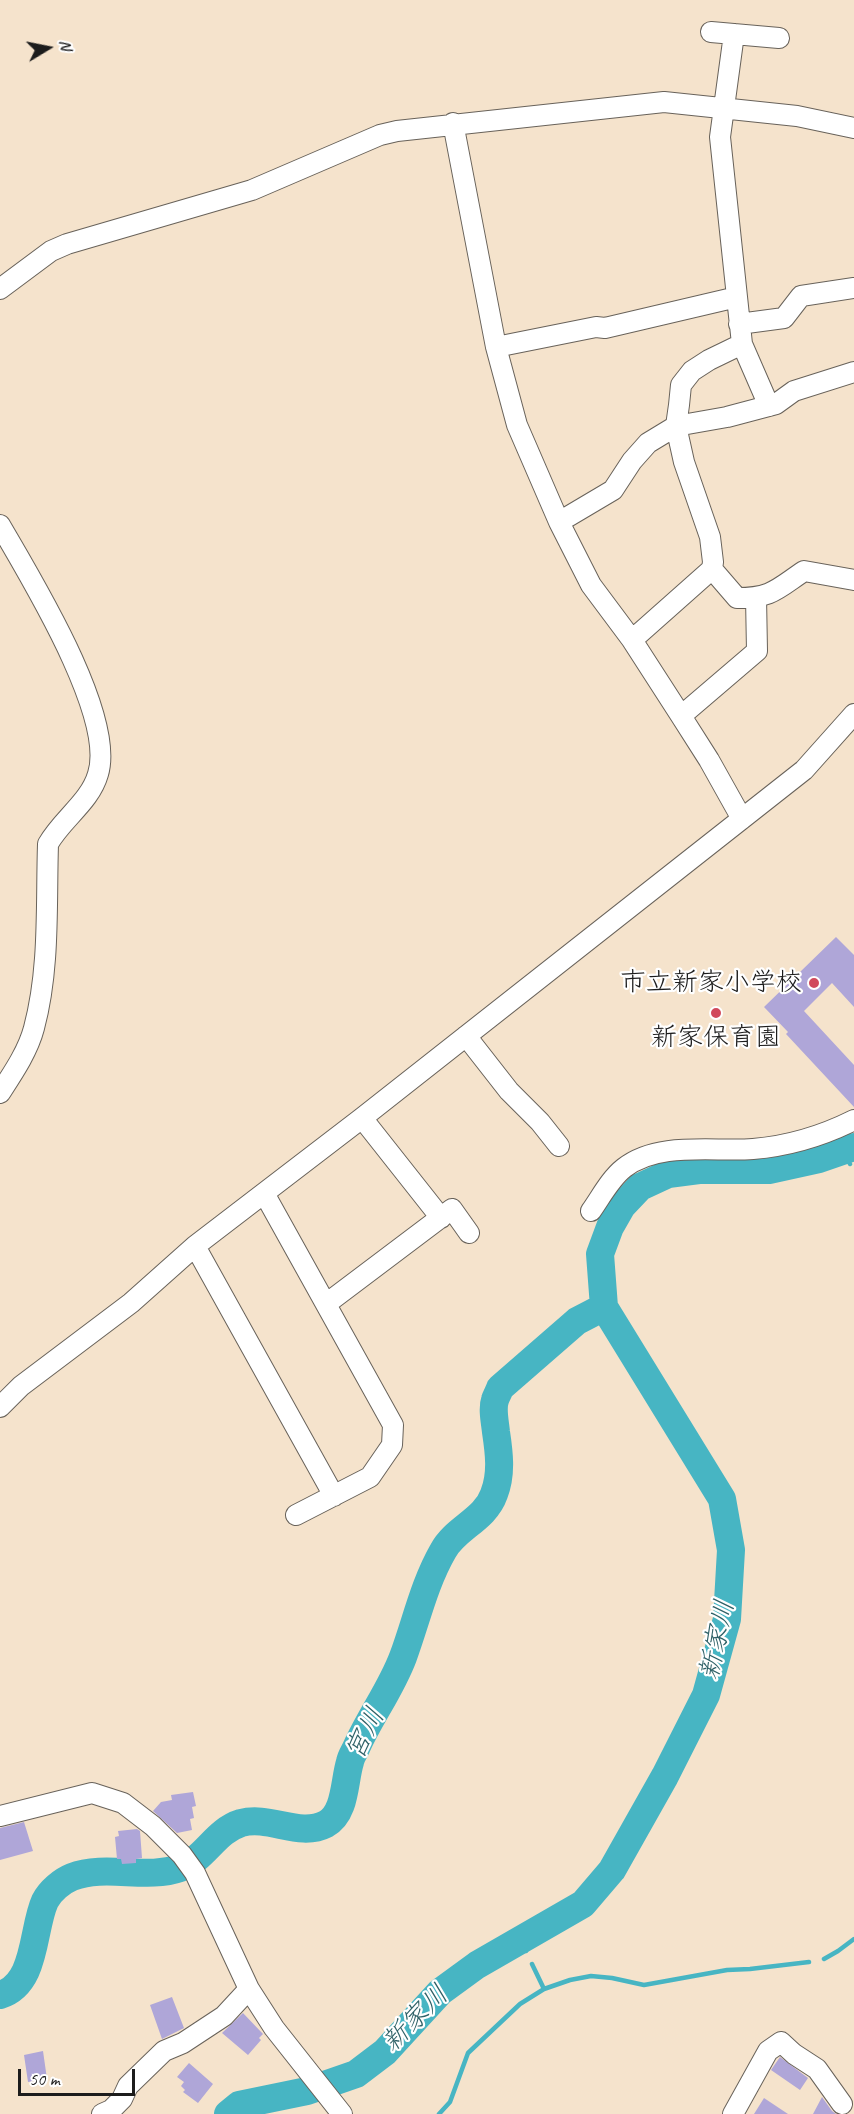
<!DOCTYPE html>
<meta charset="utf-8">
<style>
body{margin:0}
#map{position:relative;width:854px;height:2114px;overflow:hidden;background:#f5e3cc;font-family:Caveat,sans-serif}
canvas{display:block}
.north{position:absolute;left:18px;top:18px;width:60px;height:60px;-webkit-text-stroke:4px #fff;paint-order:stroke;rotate:80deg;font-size:16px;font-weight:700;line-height:24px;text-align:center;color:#1c1c1c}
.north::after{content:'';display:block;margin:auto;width:21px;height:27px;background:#1c1c1c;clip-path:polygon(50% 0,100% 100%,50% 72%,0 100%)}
.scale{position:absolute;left:18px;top:2069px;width:117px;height:27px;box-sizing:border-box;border:3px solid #1c1c1c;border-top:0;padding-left:8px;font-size:18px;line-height:21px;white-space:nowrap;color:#1c1c1c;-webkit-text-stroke:4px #fff;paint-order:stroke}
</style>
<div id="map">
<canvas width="854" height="2114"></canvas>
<div class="north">N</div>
<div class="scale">50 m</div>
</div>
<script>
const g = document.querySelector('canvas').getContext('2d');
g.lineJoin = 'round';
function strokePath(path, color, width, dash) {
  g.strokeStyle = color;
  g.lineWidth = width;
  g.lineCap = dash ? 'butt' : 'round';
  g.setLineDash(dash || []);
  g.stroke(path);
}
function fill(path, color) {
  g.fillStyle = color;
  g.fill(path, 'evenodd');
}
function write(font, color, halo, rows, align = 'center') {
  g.font = font + ' Caveat,"Klee One",sans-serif';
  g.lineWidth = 4.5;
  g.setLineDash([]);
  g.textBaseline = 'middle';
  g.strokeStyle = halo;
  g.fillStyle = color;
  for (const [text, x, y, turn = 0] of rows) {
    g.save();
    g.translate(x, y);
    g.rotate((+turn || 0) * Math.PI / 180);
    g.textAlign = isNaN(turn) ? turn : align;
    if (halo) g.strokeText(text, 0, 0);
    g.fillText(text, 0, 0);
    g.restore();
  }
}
const stream = new Path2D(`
 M843,1151L850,1164
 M520,1940L526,1951
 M824,1959L838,1951L854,1939
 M532,1964L544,1989
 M439,2114L450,2102L468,2053L520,2004L544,1989L570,1980L591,1976L612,1978L644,1985L727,1970L750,1969L809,1962`);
const river = new Path2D(`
 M0,1995C37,1984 32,1929 45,1901C50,1891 62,1881 72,1877C106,1864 146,1880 180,1868C205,1859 215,1831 241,1823C270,1815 299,1838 326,1824C346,1813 344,1781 350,1762C351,1756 355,1751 357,1746C371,1715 391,1689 403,1657C416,1622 424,1584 443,1551C455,1528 485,1520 494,1494C502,1474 499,1452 496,1432C495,1422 492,1409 495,1400C496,1396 499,1392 500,1388L577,1321L604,1307
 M228,2114L239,2105L307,2091L356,2074L385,2052L440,1992L477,1965L583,1904L612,1870L665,1776L706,1695L727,1619L731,1550L722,1499L604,1307L600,1254L610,1227L622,1206L640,1187L668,1174L699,1170H769L819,1159L854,1147`);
const building = new Path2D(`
 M836,937L854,955V1007L832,983L804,1011L854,1065V1107L786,1034L788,1032L764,1007Z
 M193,1792L196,1806L192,1807L194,1818L190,1819L192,1830L177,1833L153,1811L161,1802L172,1800L171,1795Z
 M24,1822L33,1851L0,1860V1828Z
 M137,1829L140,1831L142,1858L136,1859V1863L122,1864L121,1859H117L115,1837L119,1836L118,1831Z
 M172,1997L184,2028L162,2039L150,2005Z
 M243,2013L263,2034L259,2038L261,2040L248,2055L222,2033Z
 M43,2051L47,2079L28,2082L24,2055Z
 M780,2057L808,2078L800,2090L771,2070Z
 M189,2063L213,2084L198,2103L183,2092L185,2090L181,2086L184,2082L177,2077Z
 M822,2097L832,2111L836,2114H813Z
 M764,2098L788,2114H754Z`);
const minor = new Path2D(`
 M711,32L779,38
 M734,34L720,137L742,344L769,406
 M453,123L496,347L517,425L559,522L591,585L632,640L681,716L709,760L742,819
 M0,289L51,251L67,244L252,190L380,135L397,131L664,102L797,116L854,128
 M739,324L784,318L801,296L854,288
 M496,347L596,327L605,328L737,297
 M559,522L613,490L632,461L648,443L676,426L727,417L776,404L794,391L854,372
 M0,525C30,577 116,716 98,774C90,802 62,819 48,844C46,905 50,968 34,1028C28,1051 13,1073 0,1093
 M712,569L737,598C772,598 777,589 804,571L854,580
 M632,640L712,569L713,562L710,537L684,462L676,426L679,405L681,385L692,371L709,360L742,344
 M681,716L757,651L756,597
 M466,1036L509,1091L540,1122L559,1146
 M362,1118L441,1218
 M264,1193L393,1425L392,1445L370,1477L296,1515
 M591,1211C601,1197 610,1179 624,1168C658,1141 713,1152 753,1149C788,1146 822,1136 854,1120
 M195,1246L334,1496
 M326,1304L452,1209L469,1233
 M0,1407L21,1386L131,1303L195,1246L362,1118L804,770L854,714
 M0,1816L92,1793L123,1803L153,1826L182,1855L195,1873L249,1989L274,2028L342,2114
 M102,2114L111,2110L122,2099L128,2086L164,2051L183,2043L224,2016L249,1989
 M733,2114L768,2051L781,2042L794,2054L817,2069L842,2104`);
const markers = [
 [814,983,6,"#d1495b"],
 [716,1013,6,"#d1495b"]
];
const poiNames = [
 ["市立新家小学校",802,983],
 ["新家保育園",716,1038,"center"]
];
const waterNames = [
 ["新家川",718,1640,-78],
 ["宮川",366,1734,-63],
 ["新家川",416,2019,-45]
];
strokePath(stream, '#47b5c3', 4.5);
strokePath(river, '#47b5c3', 28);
fill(building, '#afa6d8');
strokePath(minor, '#68625a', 22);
strokePath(minor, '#fff', 20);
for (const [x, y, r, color] of markers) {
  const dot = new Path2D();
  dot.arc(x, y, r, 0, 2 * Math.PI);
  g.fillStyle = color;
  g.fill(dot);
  strokePath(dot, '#fff', 2);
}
write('26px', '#1c1c1c', '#fff', poiNames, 'right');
write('italic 27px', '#2f6167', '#fff', waterNames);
</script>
